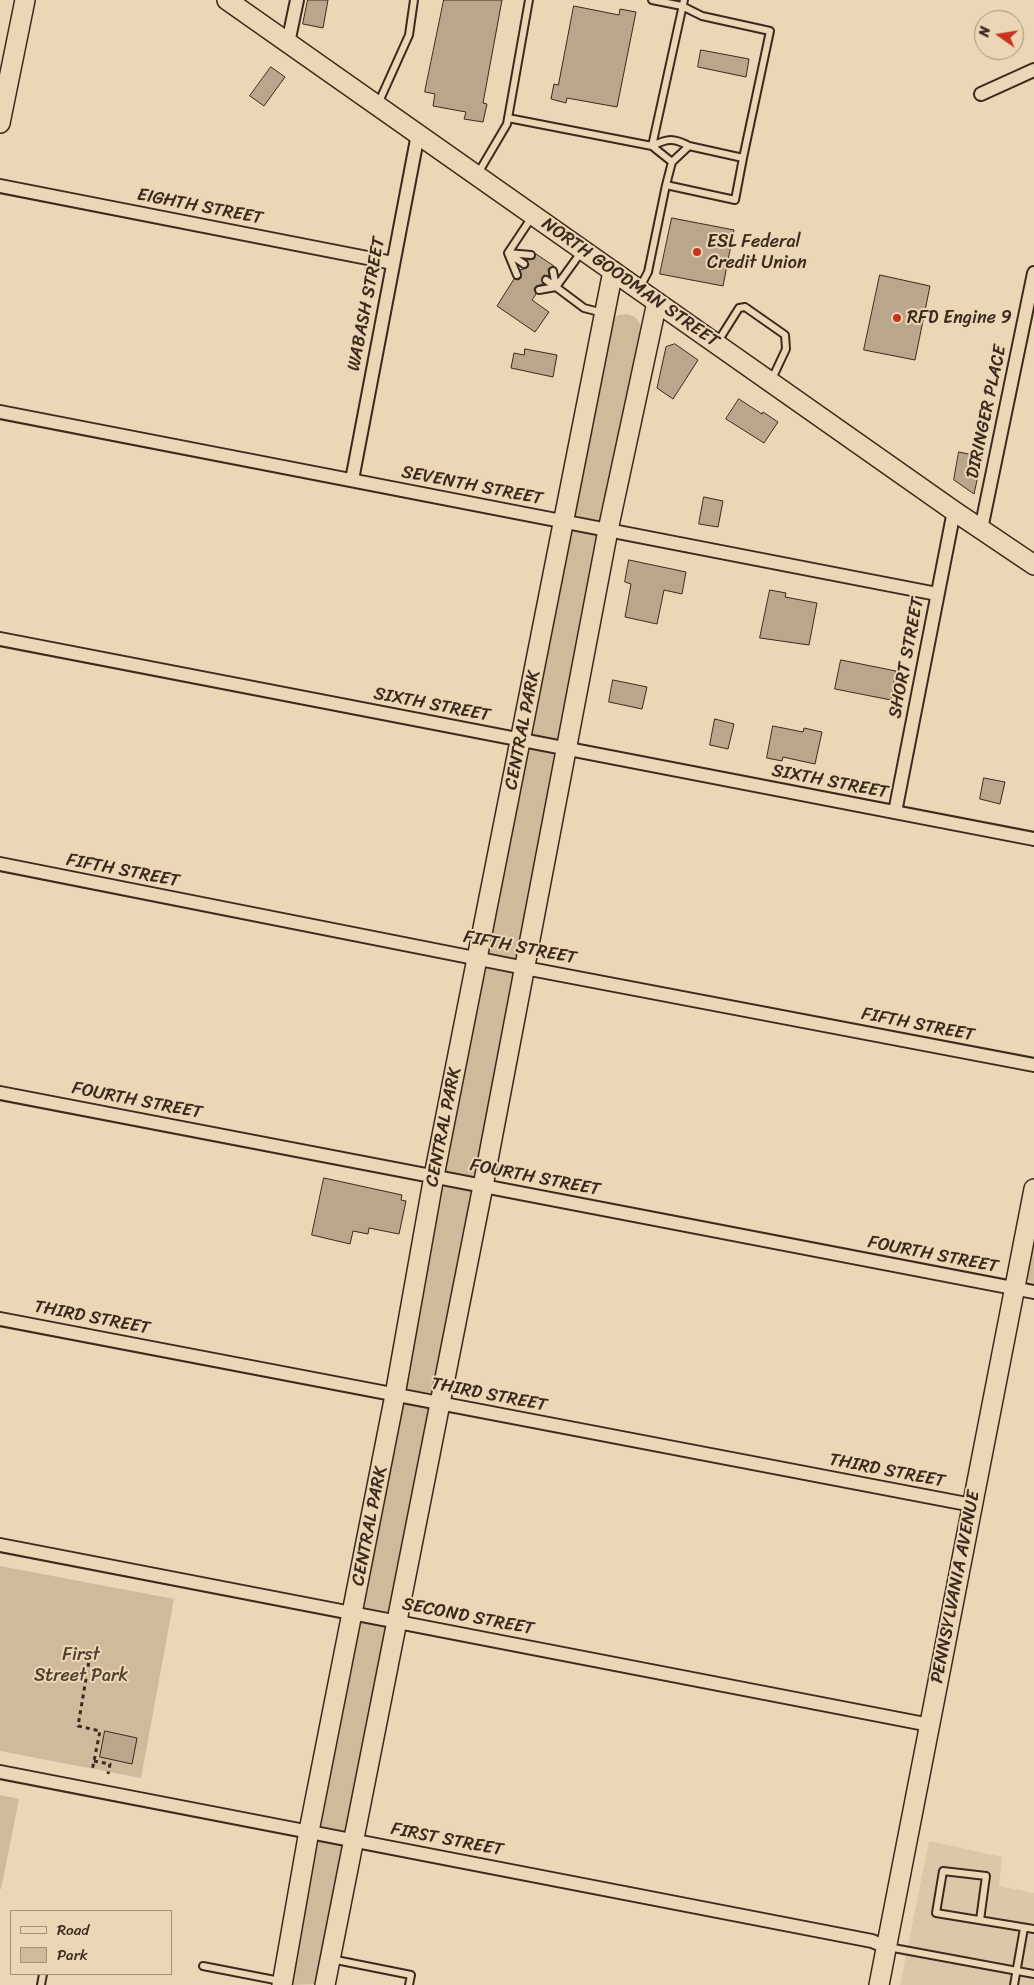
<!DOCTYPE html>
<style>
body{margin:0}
#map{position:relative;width:1034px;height:1985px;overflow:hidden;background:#ebd7b5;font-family:Sriracha,sans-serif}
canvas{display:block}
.legend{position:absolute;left:10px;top:1910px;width:162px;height:65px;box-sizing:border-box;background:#ebd7b5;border:1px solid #a59279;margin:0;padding:6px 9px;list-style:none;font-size:15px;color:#3b2a1e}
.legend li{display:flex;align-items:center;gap:10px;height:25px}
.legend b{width:25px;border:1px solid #a59279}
.north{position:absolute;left:974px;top:10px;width:50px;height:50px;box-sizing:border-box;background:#ebd7b5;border:1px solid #a59279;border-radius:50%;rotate:283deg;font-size:14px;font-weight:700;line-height:20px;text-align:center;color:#3b2a1e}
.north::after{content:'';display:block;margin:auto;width:18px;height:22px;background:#c8321e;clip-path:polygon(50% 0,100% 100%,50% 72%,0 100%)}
</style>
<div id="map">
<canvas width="1034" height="1985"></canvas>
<ul class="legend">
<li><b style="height:6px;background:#ebd7b5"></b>Road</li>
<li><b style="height:14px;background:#cfbb9c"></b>Park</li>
</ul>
<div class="north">N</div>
</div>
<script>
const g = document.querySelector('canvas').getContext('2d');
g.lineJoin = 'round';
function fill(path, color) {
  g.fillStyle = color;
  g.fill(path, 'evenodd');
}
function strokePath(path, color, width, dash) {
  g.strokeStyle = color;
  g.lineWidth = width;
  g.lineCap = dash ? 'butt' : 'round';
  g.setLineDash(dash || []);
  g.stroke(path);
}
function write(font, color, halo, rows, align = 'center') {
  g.font = font + ' Sriracha,sans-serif';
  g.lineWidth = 4;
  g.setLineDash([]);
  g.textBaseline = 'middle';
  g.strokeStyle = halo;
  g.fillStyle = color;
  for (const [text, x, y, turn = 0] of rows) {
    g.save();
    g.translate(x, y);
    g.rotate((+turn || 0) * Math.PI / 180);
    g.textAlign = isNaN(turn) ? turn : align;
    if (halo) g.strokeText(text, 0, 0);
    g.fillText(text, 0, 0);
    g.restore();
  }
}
const built = new Path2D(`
 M929,1841L1002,1857L999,1886L1034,1893V1985H900Z`);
const green = new Path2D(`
 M628,314L635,317L641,325L318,1984L287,1985L609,323L618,315Z
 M1034,1229V1283L1029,1281L1026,1276Z
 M0,1566L174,1599L141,1778L0,1751Z
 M0,1795L19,1799L1,1889H0Z`);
const building = new Path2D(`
 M308,0H328L323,28L303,24Z
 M444,0H502L483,103L487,104L483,122L464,119L466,112L433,106L435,94L425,92Z
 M574,6L619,15L620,9L636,12L617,107L567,98L566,103L551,99L554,84L558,85Z
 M701,50L749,59L746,77L698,67Z
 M271,67L285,77L264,106L250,96Z
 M672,218L734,230L723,286L660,274Z
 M536,254L554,266L548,269L549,276L544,275L542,278L543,284L536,286L534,289L536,294L532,300L549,312L535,332L497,306L514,279L518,280L521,278L520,270L527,268L529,265L527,260L534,259Z
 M880,275L930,286L915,360L864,350Z
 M675,344L698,360L673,399L657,388L666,347Z
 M525,349L557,355L553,377L511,368L514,353L524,355Z
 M739,399L762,414L763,412L778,422L764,443L726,419Z
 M959,452L982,457L974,494L954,480Z
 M704,497L723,501L718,527L699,524Z
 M629,560L686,572L682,594L664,590L657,624L625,617L631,584L625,582Z
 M770,590L786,593L785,597L817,603L809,645L760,638Z
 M841,660L896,671L891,700L835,689Z
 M613,680L647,687L642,709L609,702Z
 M715,719L734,724L728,749L710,745Z
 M773,726L803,732L804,728L822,732L815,764L783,757L782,761L767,758Z
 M984,778L1005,782L1000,804L980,799Z
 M324,1178L402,1195L401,1200L406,1201L399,1234L369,1228L368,1234L353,1231L350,1244L312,1235Z
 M105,1731L137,1738L132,1764L100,1757Z`);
const path = new Path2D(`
 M90,1655L78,1726L100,1731L92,1771
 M94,1761L110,1764L108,1774`);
const lane = new Path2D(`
 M652,0L682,6L702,16L770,31L743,158L689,146
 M378,104L409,35L414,0
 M508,118L652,146L684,0
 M477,175L507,124L529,0
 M666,185L672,162L689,146C674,138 668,138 652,146L672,162
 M531,255L508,253L532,217
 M553,271L556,287L584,308L603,313
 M517,275L508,253L524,264
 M556,287L582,251
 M640,287L648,272L666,185L735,200L743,158
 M539,290L556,287L546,280
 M717,343L739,308L745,307L785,335L786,349L771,381
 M980,1920L986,1876L943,1871L936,1913L1034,1929
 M888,1947L1034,1974
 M331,1959L411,1975L409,1985
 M203,1966L280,1981
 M41,1985L43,1974
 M1014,1985L1024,1928`);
const street = new Path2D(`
 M288,43L297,0
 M981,94L1034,70
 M0,186L393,263
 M0,412L937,594
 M352,480L418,134
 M981,529L1034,273
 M0,639L1034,839
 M895,812L954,511
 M0,864L525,968L1034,1065
 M0,1093L1034,1292
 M0,1319L972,1505
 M0,1545L930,1725
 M0,1772L872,1941L886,1947`);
const secondary = new Path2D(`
 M227,0L954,511L1034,565
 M0,123L25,0
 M282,1985L309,1831L395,1395L434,1176L613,271
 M325,1985L483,1186L608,530L657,302
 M879,1985L1034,1189`);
const markers = [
 [697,252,5,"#c8321e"],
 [897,318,5,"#c8321e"]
];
const streetNames = [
 ["EIGHTH STREET",200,207,11],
 ["NORTH GOODMAN STREET",630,283,35],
 ["WABASH STREET",367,304,-79],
 ["DIRINGER PLACE",987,412,-78],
 ["SEVENTH STREET",472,486,11],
 ["SHORT STREET",907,658,-79],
 ["SIXTH STREET",432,705,11],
 ["CENTRAL PARK",523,730,-79],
 ["SIXTH STREET",830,782,11],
 ["FIFTH STREET",123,871,11],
 ["FIFTH STREET",520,948,11],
 ["FIFTH STREET",918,1025,11],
 ["FOURTH STREET",137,1101,11],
 ["CENTRAL PARK",444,1127,-79],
 ["FOURTH STREET",535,1178,11],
 ["FOURTH STREET",933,1255,11],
 ["THIRD STREET",92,1318,11],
 ["THIRD STREET",489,1395,11],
 ["THIRD STREET",887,1471,11],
 ["CENTRAL PARK",370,1526,-79],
 ["PENNSYLVANIA AVENUE",956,1587,-79],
 ["SECOND STREET",468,1617,11],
 ["FIRST STREET",447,1840,11]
];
const poiNames = [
 ["ESL Federal",707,242],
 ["Credit Union",707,263],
 ["RFD Engine 9",907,318]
];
const parkNames = [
 ["First",81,1655],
 ["Street Park",81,1676]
];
fill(built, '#dcc8a8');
fill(green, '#cfbb9c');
fill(building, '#baa68b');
strokePath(building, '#3b2a1e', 1);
strokePath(lane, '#3b2a1e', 10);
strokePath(street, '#3b2a1e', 16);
strokePath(secondary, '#3b2a1e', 22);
strokePath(path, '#3b2a1e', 3, [4, 4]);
strokePath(lane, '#ebd7b5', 6);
strokePath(street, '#ebd7b5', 12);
strokePath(secondary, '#ebd7b5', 19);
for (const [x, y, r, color] of markers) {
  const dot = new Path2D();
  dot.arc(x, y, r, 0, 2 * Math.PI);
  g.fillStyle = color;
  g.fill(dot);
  strokePath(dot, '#ebd7b5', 2);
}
write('18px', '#3b2a1e', '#ebd7b5', streetNames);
write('18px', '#3b2a1e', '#ebd7b5', poiNames, 'left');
write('18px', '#514031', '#ebd7b5', parkNames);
</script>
